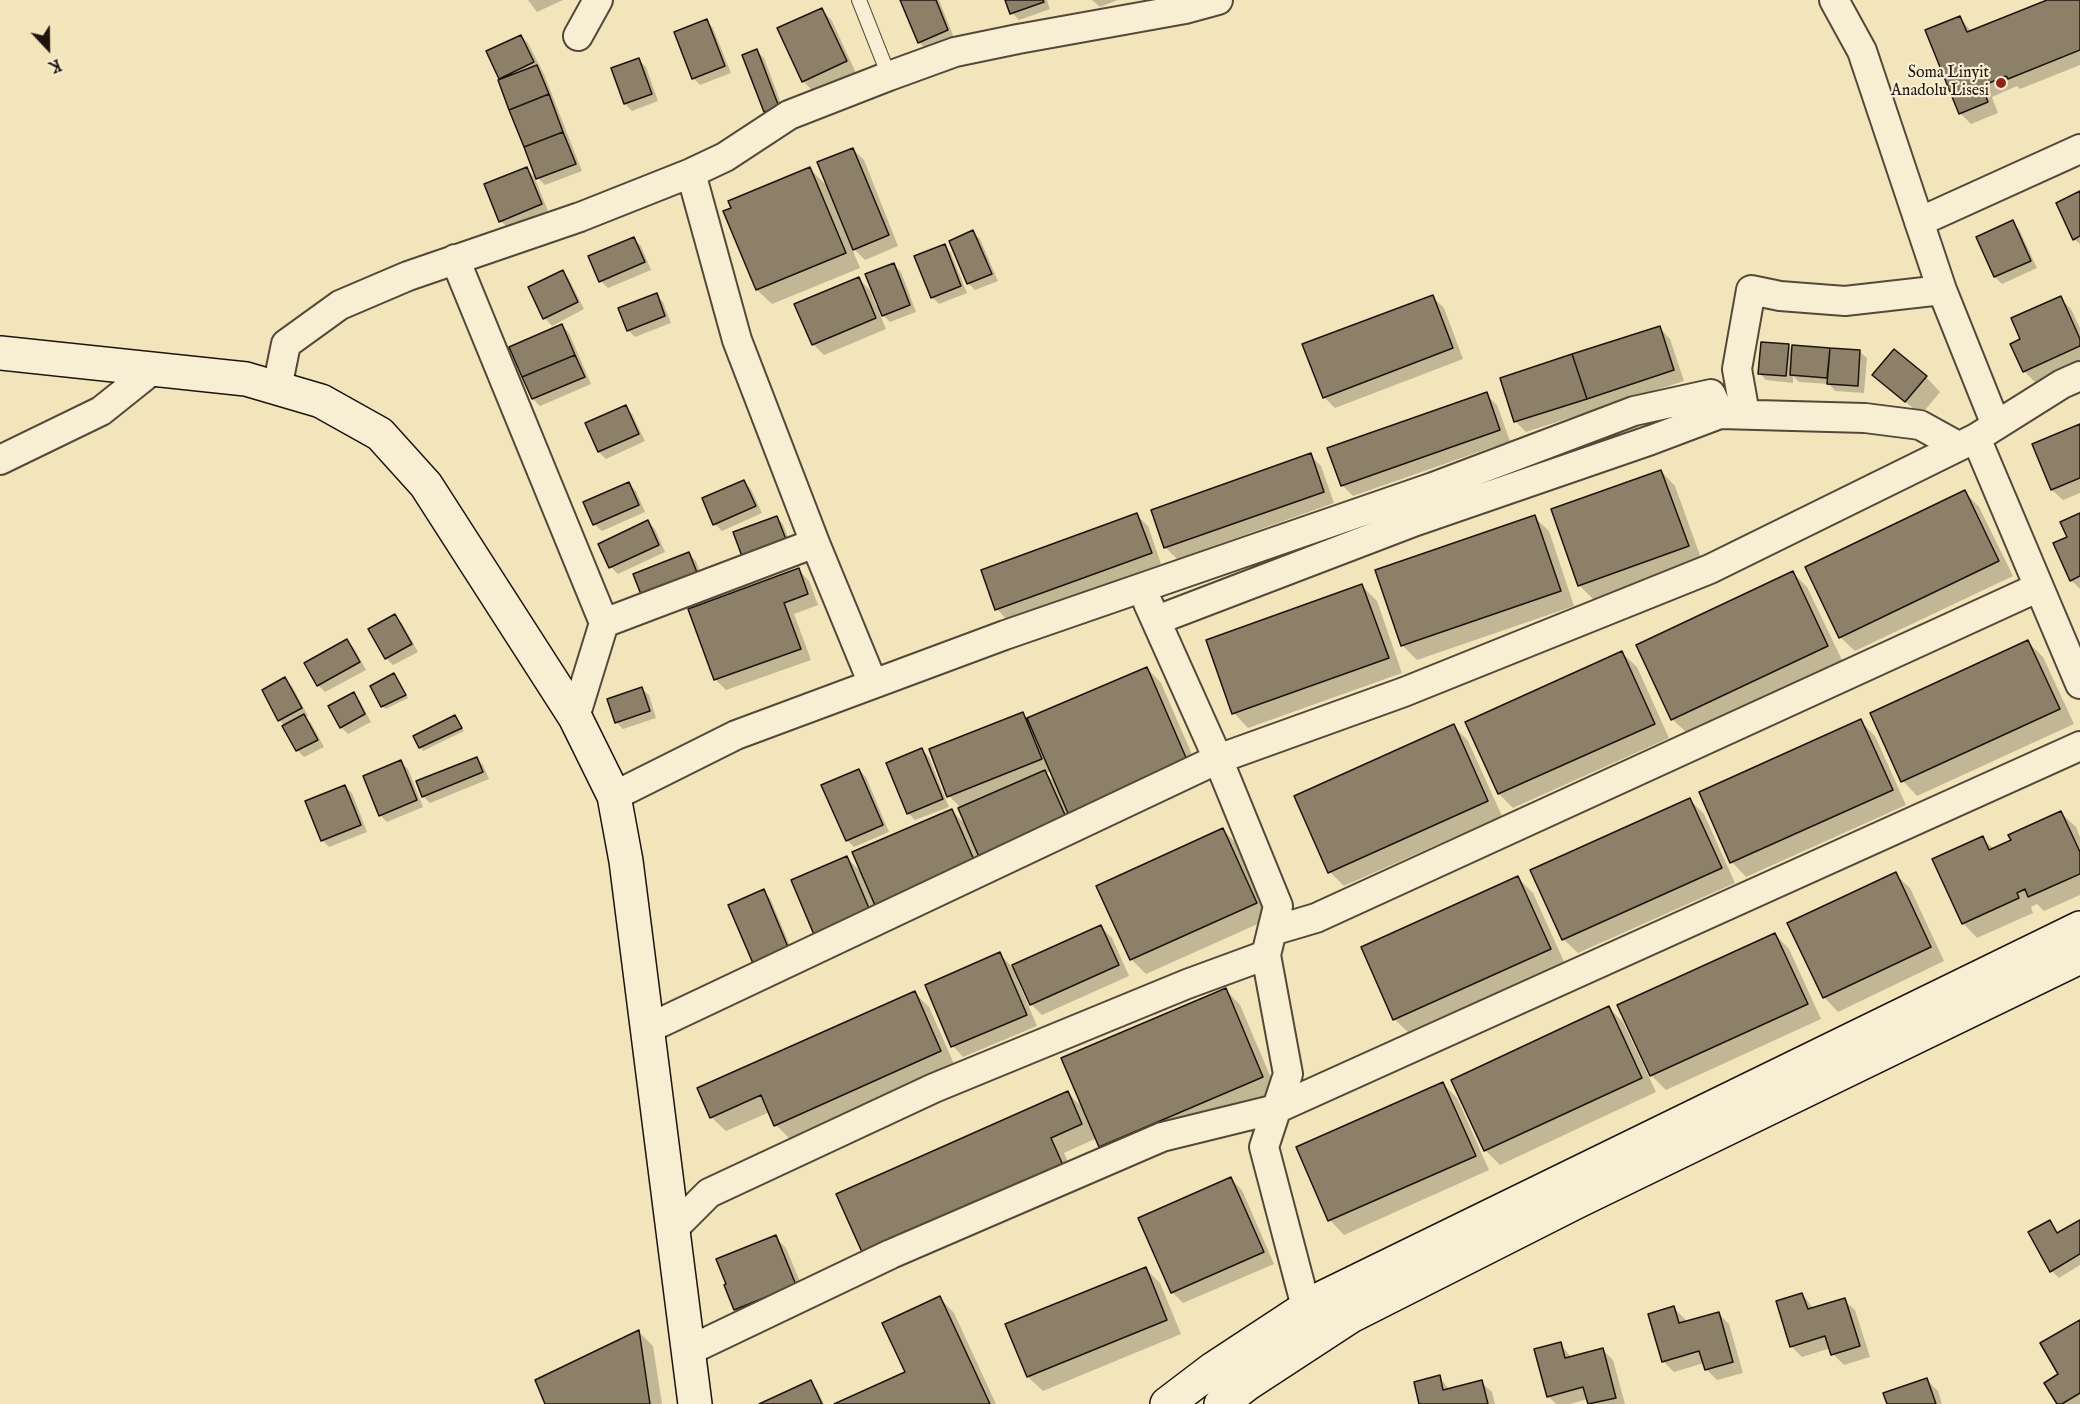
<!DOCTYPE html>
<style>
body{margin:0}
#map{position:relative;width:2080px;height:1404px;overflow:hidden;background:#f3e5bb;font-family:"IM FELL English",serif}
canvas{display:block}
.north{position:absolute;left:18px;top:18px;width:60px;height:60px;-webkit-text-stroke:4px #f7eed3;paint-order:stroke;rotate:158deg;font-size:16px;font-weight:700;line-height:24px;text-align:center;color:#1f130e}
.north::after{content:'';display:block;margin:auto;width:21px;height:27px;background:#1f130e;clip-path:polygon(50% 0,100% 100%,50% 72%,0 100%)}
</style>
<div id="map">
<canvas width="2080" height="1404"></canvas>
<div class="north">K</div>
</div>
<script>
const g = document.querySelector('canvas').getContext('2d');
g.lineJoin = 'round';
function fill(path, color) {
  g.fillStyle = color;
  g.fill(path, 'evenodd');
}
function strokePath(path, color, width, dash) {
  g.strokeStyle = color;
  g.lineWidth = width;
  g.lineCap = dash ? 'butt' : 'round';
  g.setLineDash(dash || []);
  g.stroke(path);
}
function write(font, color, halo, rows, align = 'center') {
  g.font = font + ' "IM FELL English",serif';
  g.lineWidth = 4.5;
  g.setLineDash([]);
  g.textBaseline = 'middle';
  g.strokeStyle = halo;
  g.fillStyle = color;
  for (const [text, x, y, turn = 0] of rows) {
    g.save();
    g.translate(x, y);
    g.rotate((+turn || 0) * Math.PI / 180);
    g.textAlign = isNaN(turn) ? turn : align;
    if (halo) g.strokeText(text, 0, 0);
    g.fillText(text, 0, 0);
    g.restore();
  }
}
const shadow = new Path2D(`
 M528,0H563L537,12Z
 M902,0H939L954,38L926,49L919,42Z
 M1007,0H1047L1050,9L1019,20L1012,13Z
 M1092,0H1118L1100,7Z
 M2051,0H2080V65L2020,89L2017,86L1992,97L1998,113L1971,124L1960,113V18L1972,32Z
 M822,10L832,21L856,73L814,92L803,81Z
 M706,21L713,28L731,73L700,85L693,78Z
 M521,36L528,43L544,74L582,171L545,185L538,178L500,78Z
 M757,51L764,58L785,114L772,119L765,112Z
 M639,60L646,67L658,101L632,111L625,104L613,69Z
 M853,149L864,160L898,246L865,260L851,246L860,268L772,304L757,290L725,212L810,169L829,188Z
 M526,169L534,176L548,211L508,228L501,221Z
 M2080,193V244L2074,239Z
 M2012,222L2019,229L2037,268L2002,284L1995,277L1977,237Z
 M973,232L980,239L998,281L975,290L968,283Z
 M633,238L641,246L651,270L608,288L601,281Z
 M944,246L951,253L967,293L939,304L932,297Z
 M894,265L901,272L916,312L890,322L878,310L886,329L824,355L813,344L859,279L870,290L876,306L879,305Z
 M562,272L569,279L584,309L552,326L545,318L530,288Z
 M656,295L663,302L671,323L635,337L628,330Z
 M1433,297L1444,308L1463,359L1335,408L1324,397Z
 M2060,298L2071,309L2080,328V361L2035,382L2024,371L2022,340Z
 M562,326L569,333L591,384L540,406L533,399Z
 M1660,328L1670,339L1684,381L1526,432L1515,421Z
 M1789,346L1794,351V347L1859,351L1867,358L1864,393L1835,391L1829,384L1799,382L1793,376V383L1766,380L1759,373Z
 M1874,375L1926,377L1940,392L1921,415Z
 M1486,394L1497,405L1510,441L1353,496L1342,485Z
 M625,407L632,414L645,441L606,459L599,452L587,424Z
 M2080,426V493L2063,500L2052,490Z
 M1310,455L1321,466L1334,503L1177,559L1166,548L1153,511Z
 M1661,471L1675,486L1702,561L1594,600L1579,585Z
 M744,482L751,489L762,513L722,531L715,524Z
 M629,484L636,491L645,512L602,531L594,524Z
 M1965,492L1979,507L2013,576L1855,651L1840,637Z
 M1137,515L1148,526L1161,564L1007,620L997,609Z
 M2080,515V589L2071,580L2069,538Z
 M776,517L783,524L793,550L752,565Z
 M1534,517L1549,531L1574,606L1417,660L1402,645Z
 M648,522L655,529L665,552L618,574L611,567Z
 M689,554L696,561L704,582L650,603Z
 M799,570L809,581L818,605L794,614L811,660L726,690L715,679Z
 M1793,573L1807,587L1842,660L1687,733L1672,719Z
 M1362,586L1377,601L1402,673L1248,728L1234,713Z
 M395,616L402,623L418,652L393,665L386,658Z
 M347,641L354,648L366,670L325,692L318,685Z
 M2028,642L2043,657L2074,724L1917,796L1903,781Z
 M1622,653L1637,667L1669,738L1513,808L1499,794Z
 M1147,668L1161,683L1204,782L889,920L873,904L881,924L827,947L847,858L863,874L952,811L967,826L961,808L949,796L1023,714L1028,719ZM1052,770L1057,784L1046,773Z
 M394,675L408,698L386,709L382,706Z
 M285,679L292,686L308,716L305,717L311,723L324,747L304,757L297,750L285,726L279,720Z
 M641,688L649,695L656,718L623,729L616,722Z
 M353,694L360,701L371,722L348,734L341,727Z
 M455,716L464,731L423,751L420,747L415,736Z
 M1860,721L1875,736L1906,805L1746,877L1732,862Z
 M1454,726L1468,741L1502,816L1344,886L1330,872Z
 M922,750L929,757L949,807L915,820L908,813Z
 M476,758L483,765L489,779L430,803L423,796Z
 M401,762L408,769L423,807L387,822L380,815Z
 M859,770L866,777L889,832L854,847L847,840Z
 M344,786L352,793L367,832L329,847L322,840Z
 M1690,800L1704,814L1735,883L1578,953L1563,939Z
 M2061,813L2076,827L2080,837V895L2044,911L2037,904L2031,907L2033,913L1977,938L1963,923L1982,838L1994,849Z
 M1223,830L1238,845L1271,918L1146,974L1131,959Z
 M1895,874L1910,888L1944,961L1838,1012L1824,997Z
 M1518,878L1533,893L1565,964L1409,1033L1394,1019Z
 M763,891L770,898L796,960L730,906Z
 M1101,927L1112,938L1129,976L1042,1015L1031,1004L1020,978L1017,979L1037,1026L963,1057L953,1046L1000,954L1012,967Z
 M1775,934L1789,949L1821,1019L1666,1090L1651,1075Z
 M1226,990L1240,1005L1277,1092L1115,1160L1100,1146L1097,1138L1064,1153L1079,1187L882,1275L867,1260L1068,1093L1085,1110Z
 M915,993L929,1007L955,1066L790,1139L776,1125L770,1112L726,1131L711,1117Z
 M1609,1008L1623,1022L1656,1092L1500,1165L1485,1150L1453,1080Z
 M1443,1084L1457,1098L1489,1170L1344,1235L1330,1220Z
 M1231,1179L1242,1190L1274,1264L1183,1303L1172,1292Z
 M2049,1221L2059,1234L2080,1222V1265L2059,1278L2052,1271Z
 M775,1237L786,1248L806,1296L746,1320L735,1309Z
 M1145,1268L1160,1283L1181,1334L1043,1391L1028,1377Z
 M1802,1294L1814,1309L1844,1300L1855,1310L1870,1357L1844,1365L1833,1354L1831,1348L1802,1357L1791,1346Z
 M940,1298L954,1313L996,1404H838L907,1373Z
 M1674,1308L1685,1319L1686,1323L1718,1313L1729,1324L1743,1373L1717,1380L1706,1369L1704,1363L1674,1372L1663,1361Z
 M2080,1322V1404H2059L2060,1375Z
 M639,1332L653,1346L662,1404H547Z
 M1560,1344L1572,1358L1602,1349L1613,1360L1625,1404H1590L1588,1399L1570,1404H1556L1548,1396Z
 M1439,1377L1450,1390L1481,1382L1492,1392L1495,1404H1421Z
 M1927,1380L1938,1391L1942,1404H1889Z
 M810,1382L817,1389L824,1404H763Z`);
const building = new Path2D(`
 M900,0H936L948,30L918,43Z
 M1005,0H1043L1044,2L1010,14Z
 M2047,0H2080V50L2008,79L2006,76L1982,86L1988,102L1959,114L1925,30L1960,16L1967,32Z
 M822,8L847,61L802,82L777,28Z
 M707,19L725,66L692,79L674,32Z
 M521,35L534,62L499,79L486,51Z
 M757,49L779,107L764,112L742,55Z
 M639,58L652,94L624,104L611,68Z
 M537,65L549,94L509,110L498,80Z
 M549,94L563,132L524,147L509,110Z
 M563,132L576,164L536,179L524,147Z
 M853,148L889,235L853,250L817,162Z
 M527,167L542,204L499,222L484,184Z
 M810,167L846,253L756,290L723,211L731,208L728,201Z
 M2080,191V236L2073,240L2056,203Z
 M2013,220L2031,261L1994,277L1976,237Z
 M973,230L992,274L967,284L949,241Z
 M634,237L645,262L599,282L588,256Z
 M945,244L961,286L931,298L914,256Z
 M894,263L910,305L882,316L865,274Z
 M563,270L578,302L543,319L528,287Z
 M859,277L876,318L812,345L794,304Z
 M657,293L665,316L627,331L618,308Z
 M1433,295L1453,348L1323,398L1302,344Z
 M2061,296L2080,339V346L2023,372L2010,344L2020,339L2011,318Z
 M562,324L575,355L522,377L509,347Z
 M1660,326L1674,370L1587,399L1572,354Z
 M1761,342L1789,344L1786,376L1758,374Z
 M1792,345L1830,348L1827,378L1790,375Z
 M1830,348L1860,350L1858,386L1827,384Z
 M1894,349L1927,376L1905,402L1872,375Z
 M1572,354L1587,399L1514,422L1500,378Z
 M575,355L585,377L532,399L522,377Z
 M1487,392L1500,430L1341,486L1327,448Z
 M626,405L639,434L598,452L585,423Z
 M2080,424V478L2051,490L2032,444Z
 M1311,453L1324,492L1164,548L1151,510Z
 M1661,470L1689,546L1578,586L1551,509Z
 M744,480L756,506L713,525L702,498Z
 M629,482L639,505L593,525L583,502Z
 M1965,490L1999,561L1839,638L1805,567Z
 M1137,513L1152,553L995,610L981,570Z
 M2080,513V576L2070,581L2053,543L2067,537L2060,522Z
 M1535,515L1561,591L1401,646L1375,570Z
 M777,516L787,542L743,559L733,532Z
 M648,520L659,545L609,568L598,544Z
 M689,552L698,575L642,597L633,574Z
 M799,568L808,594L784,603L801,649L714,680L688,609Z
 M1793,571L1828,646L1671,720L1636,645Z
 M1362,584L1389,658L1232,714L1206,640Z
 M395,614L412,644L385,659L368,629Z
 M347,639L360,662L317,686L304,663Z
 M2028,640L2060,709L1901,782L1870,713Z
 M1622,651L1655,724L1498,794L1465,722Z
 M1147,667L1190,767L1070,818L1027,718Z
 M394,673L406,695L381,707L370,686Z
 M285,677L302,708L278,721L262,690Z
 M642,687L650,711L615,723L607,699Z
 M354,692L365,714L340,728L328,706Z
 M1023,712L1042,759L947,797L929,749Z
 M304,714L318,740L296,751L282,726Z
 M455,715L462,728L419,748L413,736Z
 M1861,719L1893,790L1730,863L1699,792Z
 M1454,724L1488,801L1328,873L1294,796Z
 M922,748L943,799L907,814L886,763Z
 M477,757L483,772L422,797L416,781Z
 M401,760L417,800L379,816L363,776Z
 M859,769L883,825L846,841L821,785Z
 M1045,770L1070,826L982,864L958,808Z
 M345,785L361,825L321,841L305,801Z
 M1690,798L1722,868L1562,940L1530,870Z
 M952,809L977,867L877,910L852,852Z
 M2061,811L2080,852V874L2028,897L2025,889L2017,893L2019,898L1962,924L1932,859L1983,836L1989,850L2011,840L2008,835Z
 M1223,828L1257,903L1130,960L1096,886Z
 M847,856L871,913L815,937L791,880Z
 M1896,872L1931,947L1823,998L1787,923Z
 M1518,876L1551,949L1393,1020L1361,947Z
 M764,889L790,952L755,968L728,905Z
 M1101,925L1119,965L1030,1005L1012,965Z
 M1775,933L1808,1004L1650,1076L1617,1005Z
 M1000,952L1027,1015L951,1047L925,985Z
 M1226,988L1263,1077L1099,1147L1061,1058Z
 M915,991L941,1051L774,1126L761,1095L710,1118L697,1088Z
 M1609,1006L1642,1078L1484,1151L1451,1080Z
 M1443,1082L1476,1156L1328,1221L1296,1147Z
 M1068,1091L1082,1124L1051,1138L1066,1172L866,1261L836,1194Z
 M1231,1177L1264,1252L1171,1293L1138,1218Z
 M2050,1220L2057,1233L2080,1220V1254L2050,1272L2028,1232Z
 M776,1235L796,1285L734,1310L724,1285L726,1284L716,1259Z
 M1146,1267L1167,1320L1027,1377L1005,1324Z
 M1802,1293L1808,1309L1845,1298L1860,1346L1831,1355L1825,1336L1790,1347L1776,1301Z
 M940,1296L990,1404H834L905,1372L882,1323Z
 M1674,1306L1679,1323L1719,1312L1733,1362L1705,1370L1699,1351L1662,1362L1648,1314Z
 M2080,1320V1393L2062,1404H2057L2044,1383L2058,1374L2040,1343Z
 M639,1330L650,1404H545L535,1380Z
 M1561,1342L1565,1358L1603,1348L1616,1398L1588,1404L1583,1387L1547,1397L1534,1349Z
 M1440,1375L1443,1390L1482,1380L1488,1404H1419L1414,1382Z
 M1927,1378L1936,1404H1887L1883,1393Z
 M811,1380L822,1404H759Z`);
const lane = new Path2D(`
 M859,0L889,76`);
const street = new Path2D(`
 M1834,0L1862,51L1942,290L1996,425
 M578,36L598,0
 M691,173L737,340L815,543L873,684
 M1919,222L2080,149
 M455,259L604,623
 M277,388L286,344L340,305L408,276L580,217L691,173L725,157L789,115L889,76L955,52L1018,39L1185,9L1218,0
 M1745,414L1737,369L1751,290L1780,296L1845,301L1942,290
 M1976,438L2080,684
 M0,460L101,411L151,371
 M1148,603L1218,759L1278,906L1266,955L1288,1074L1264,1147L1306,1307
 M1157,620L1416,521L1651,440L1720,414L1865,418L1920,425L1958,446
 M575,717L604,623L815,543
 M614,796L736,735L1005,635L1433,487L1634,411L1711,394L1720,414
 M1272,931L1316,918L2039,587
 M647,1029L1218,759L1404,692L1710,569L1976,438L2062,384L2080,376
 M673,1229L709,1193L934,1088L1187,984L1266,955
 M688,1351L891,1254L1162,1137L1276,1109L2080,746`);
const secondary = new Path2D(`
 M0,353L246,379L321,401L380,434L426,485L575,717L614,796L626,861L695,1404
 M1167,1404L1213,1369L1318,1300L2080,928
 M1221,1404L1247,1384L1351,1316L1576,1202L2080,957`);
const markers = [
 [2001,83,6,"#8f2418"]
];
const poiNames = [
 ["Soma Linyit",1989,74],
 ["Anadolu Lisesi",1989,92]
];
fill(shadow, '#0003');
fill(building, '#8d8068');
strokePath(building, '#1f130e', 1.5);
strokePath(lane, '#544839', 16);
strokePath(street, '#544839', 32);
strokePath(secondary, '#1f130e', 36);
strokePath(lane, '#f7eed3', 14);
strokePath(street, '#f7eed3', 28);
strokePath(secondary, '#f7eed3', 33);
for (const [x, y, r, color] of markers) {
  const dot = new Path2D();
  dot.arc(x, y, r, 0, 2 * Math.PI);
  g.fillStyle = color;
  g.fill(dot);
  strokePath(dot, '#f7eed3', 2);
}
write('16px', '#1f130e', '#f7eed3', poiNames, 'right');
</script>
